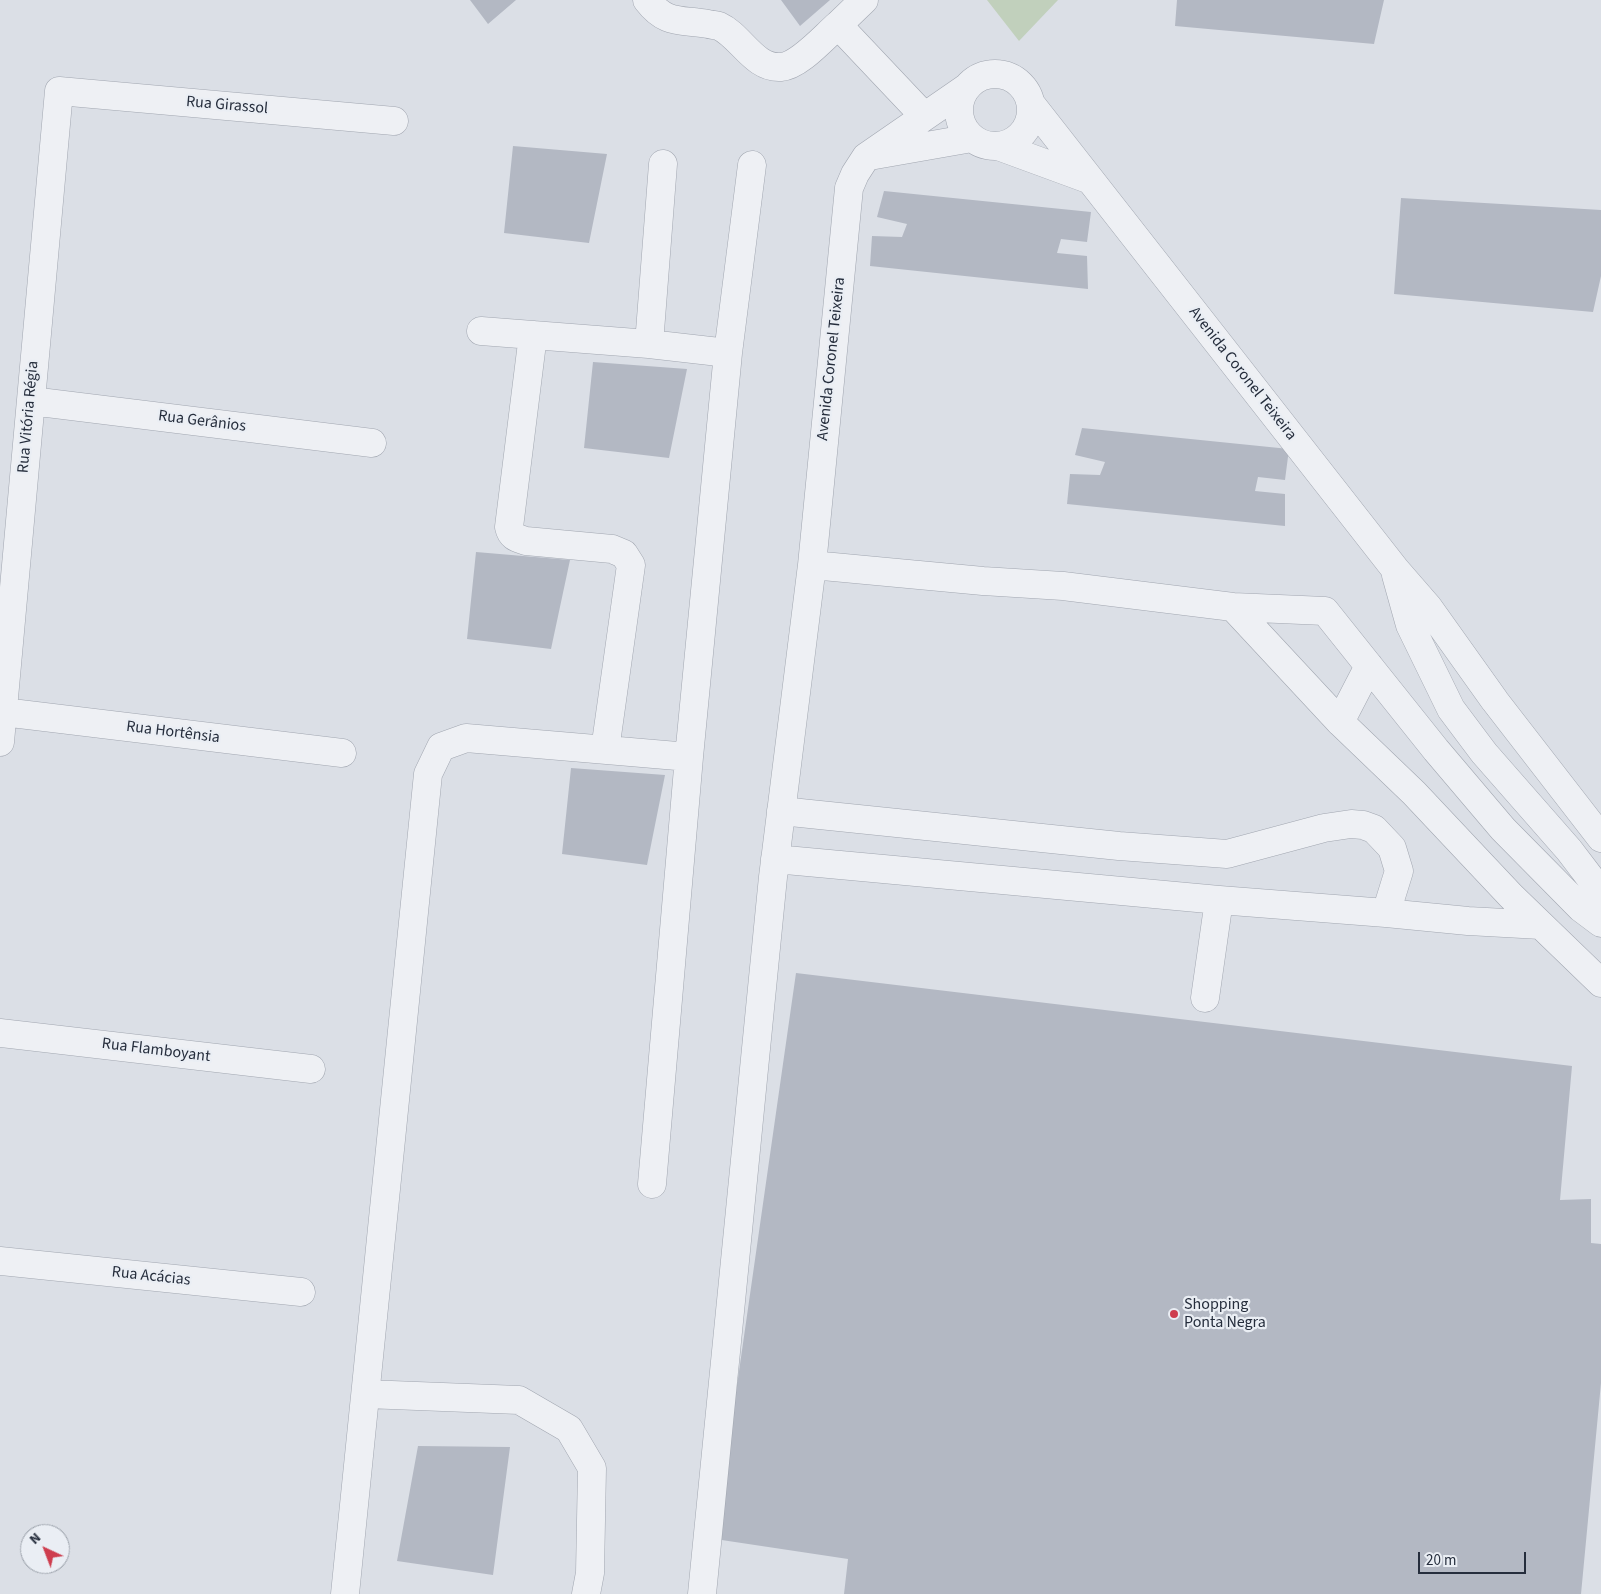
<!DOCTYPE html>
<meta charset="utf-8">
<style>
body{margin:0}
#map{position:relative;width:1601px;height:1594px;overflow:hidden;background:#dbdfe6;font-family:"Source Sans 3",sans-serif}
canvas{display:block}
.north{position:absolute;left:20px;top:1524px;width:50px;height:50px;box-sizing:border-box;background:#eaeef4;border:1px solid #9ba1aa;border-radius:50%;rotate:317deg;font-size:14px;font-weight:700;line-height:20px;text-align:center;color:#252d3c}
.north::after{content:'';display:block;margin:auto;width:18px;height:22px;background:#ce3d4e;clip-path:polygon(50% 0,100% 100%,50% 72%,0 100%)}
.scale{position:absolute;left:1418px;top:1552px;width:108px;height:22px;box-sizing:border-box;border:2px solid #252d3c;border-top:0;padding-left:6px;font-size:15px;line-height:18px;white-space:nowrap;color:#252d3c;-webkit-text-stroke:4px #eaeef4;paint-order:stroke}
</style>
<div id="map">
<canvas width="1601" height="1594"></canvas>
<div class="north">N</div>
<div class="scale">20 m</div>
</div>
<script>
const g = document.querySelector('canvas').getContext('2d');
g.lineJoin = 'round';
function fill(path, color) {
  g.fillStyle = color;
  g.fill(path, 'evenodd');
}
function strokePath(path, color, width, dash) {
  g.strokeStyle = color;
  g.lineWidth = width;
  g.lineCap = dash ? 'butt' : 'round';
  g.setLineDash(dash || []);
  g.stroke(path);
}
function write(font, color, halo, rows, align = 'center') {
  g.font = font + ' "Source Sans 3",sans-serif';
  g.lineWidth = 4.5;
  g.setLineDash([]);
  g.textBaseline = 'middle';
  g.strokeStyle = halo;
  g.fillStyle = color;
  for (const [text, x, y, turn = 0] of rows) {
    g.save();
    g.translate(x, y);
    g.rotate((+turn || 0) * Math.PI / 180);
    g.textAlign = isNaN(turn) ? turn : align;
    if (halo) g.strokeText(text, 0, 0);
    g.fillText(text, 0, 0);
    g.restore();
  }
}
const green = new Path2D(`
 M987,0H1058L1019,41Z`);
const building = new Path2D(`
 M470,0H516L488,24Z
 M781,0H830L800,26Z
 M1177,0H1384L1374,44L1175,26Z
 M513,146L607,154L589,243L504,233Z
 M884,191L1091,212L1087,242L1061,239L1057,253L1087,256L1088,289L870,266L872,236L902,237L907,224L877,217Z
 M1401,198L1601,210V276L1593,312L1394,294Z
 M593,362L687,369L669,458L584,448Z
 M1082,428L1289,449L1285,480L1258,477L1255,491L1285,494V526L1067,504L1070,474L1100,475L1105,462L1075,455Z
 M476,552L570,560L551,649L467,639Z
 M571,768L665,775L647,865L562,854Z
 M796,973L1572,1066L1560,1200L1591,1199V1243L1601,1244V1383L1581,1594H844L848,1559L715,1539Z
 M418,1446L510,1447L493,1575L397,1561Z`);
const minor = new Path2D(`
 M647,0C666,25 680,19 708,24C711,25 716,25 719,26C741,36 754,69 781,67C799,66 824,37 838,25L924,116
 M838,25L864,0
 M959 110a36 36 0 1 1 72 0a36 36 0 1 1-72 0Z
 M1031,104L1395,569L1428,607L1495,701L1601,838
 M998,146L1088,179
 M875,155L972,138
 M481,331L649,344L728,353
 M533,335L509,527C511,537 517,538 526,541L612,549L624,554L631,565L605,750
 M649,344L663,164
 M31,401L372,443
 M812,565L849,188L855,174L866,157L966,88
 M1396,575L1410,625L1451,709L1484,753L1569,850L1601,892
 M1233,607L1340,722L1414,793L1511,896L1601,983
 M3,712L342,753
 M1340,722L1369,666
 M0,742L59,91L394,121
 M781,811L1119,846L1227,854L1324,828L1351,824L1363,825L1374,829L1392,848L1399,871L1386,913
 M775,859L1219,900L1386,913L1468,921L1541,925
 M1205,998L1219,900
 M0,1033L311,1069
 M652,1184L689,757L728,353L752,165
 M0,1261L301,1292
 M366,1394L519,1400L569,1429L592,1468L590,1573L586,1594
 M345,1594L428,774L441,747L466,738L689,757
 M702,1594L773,877L812,565L983,581L1063,586L1233,607L1325,611L1436,750L1503,829L1581,908L1601,923`);
const markers = [
 [1174,1314,5,"#ce3d4e"]
];
const streetNames = [
 ["Rua Girassol",227,106,5],
 ["Avenida Coronel Teixeira",832,359,-84],
 ["Avenida Coronel Teixeira",1242,374,52],
 ["Rua Vitória Régia",29,417,-85],
 ["Rua Gerânios",202,422,7],
 ["Rua Hortênsia",173,733,7],
 ["Rua Flamboyant",156,1051,7],
 ["Rua Acácias",151,1277,6]
];
const poiNames = [
 ["Shopping",1184,1305],
 ["Ponta Negra",1184,1323]
];
fill(green, '#c1d0bc');
fill(building, '#b3b8c3');
strokePath(minor, '#a1a6b0', 29);
strokePath(minor, '#eef0f4', 28);
for (const [x, y, r, color] of markers) {
  const dot = new Path2D();
  dot.arc(x, y, r, 0, 2 * Math.PI);
  g.fillStyle = color;
  g.fill(dot);
  strokePath(dot, '#eaeef4', 2);
}
write('16px', '#252d3c', '#eaeef4', streetNames);
write('16px', '#252d3c', '#eaeef4', poiNames, 'left');
</script>
